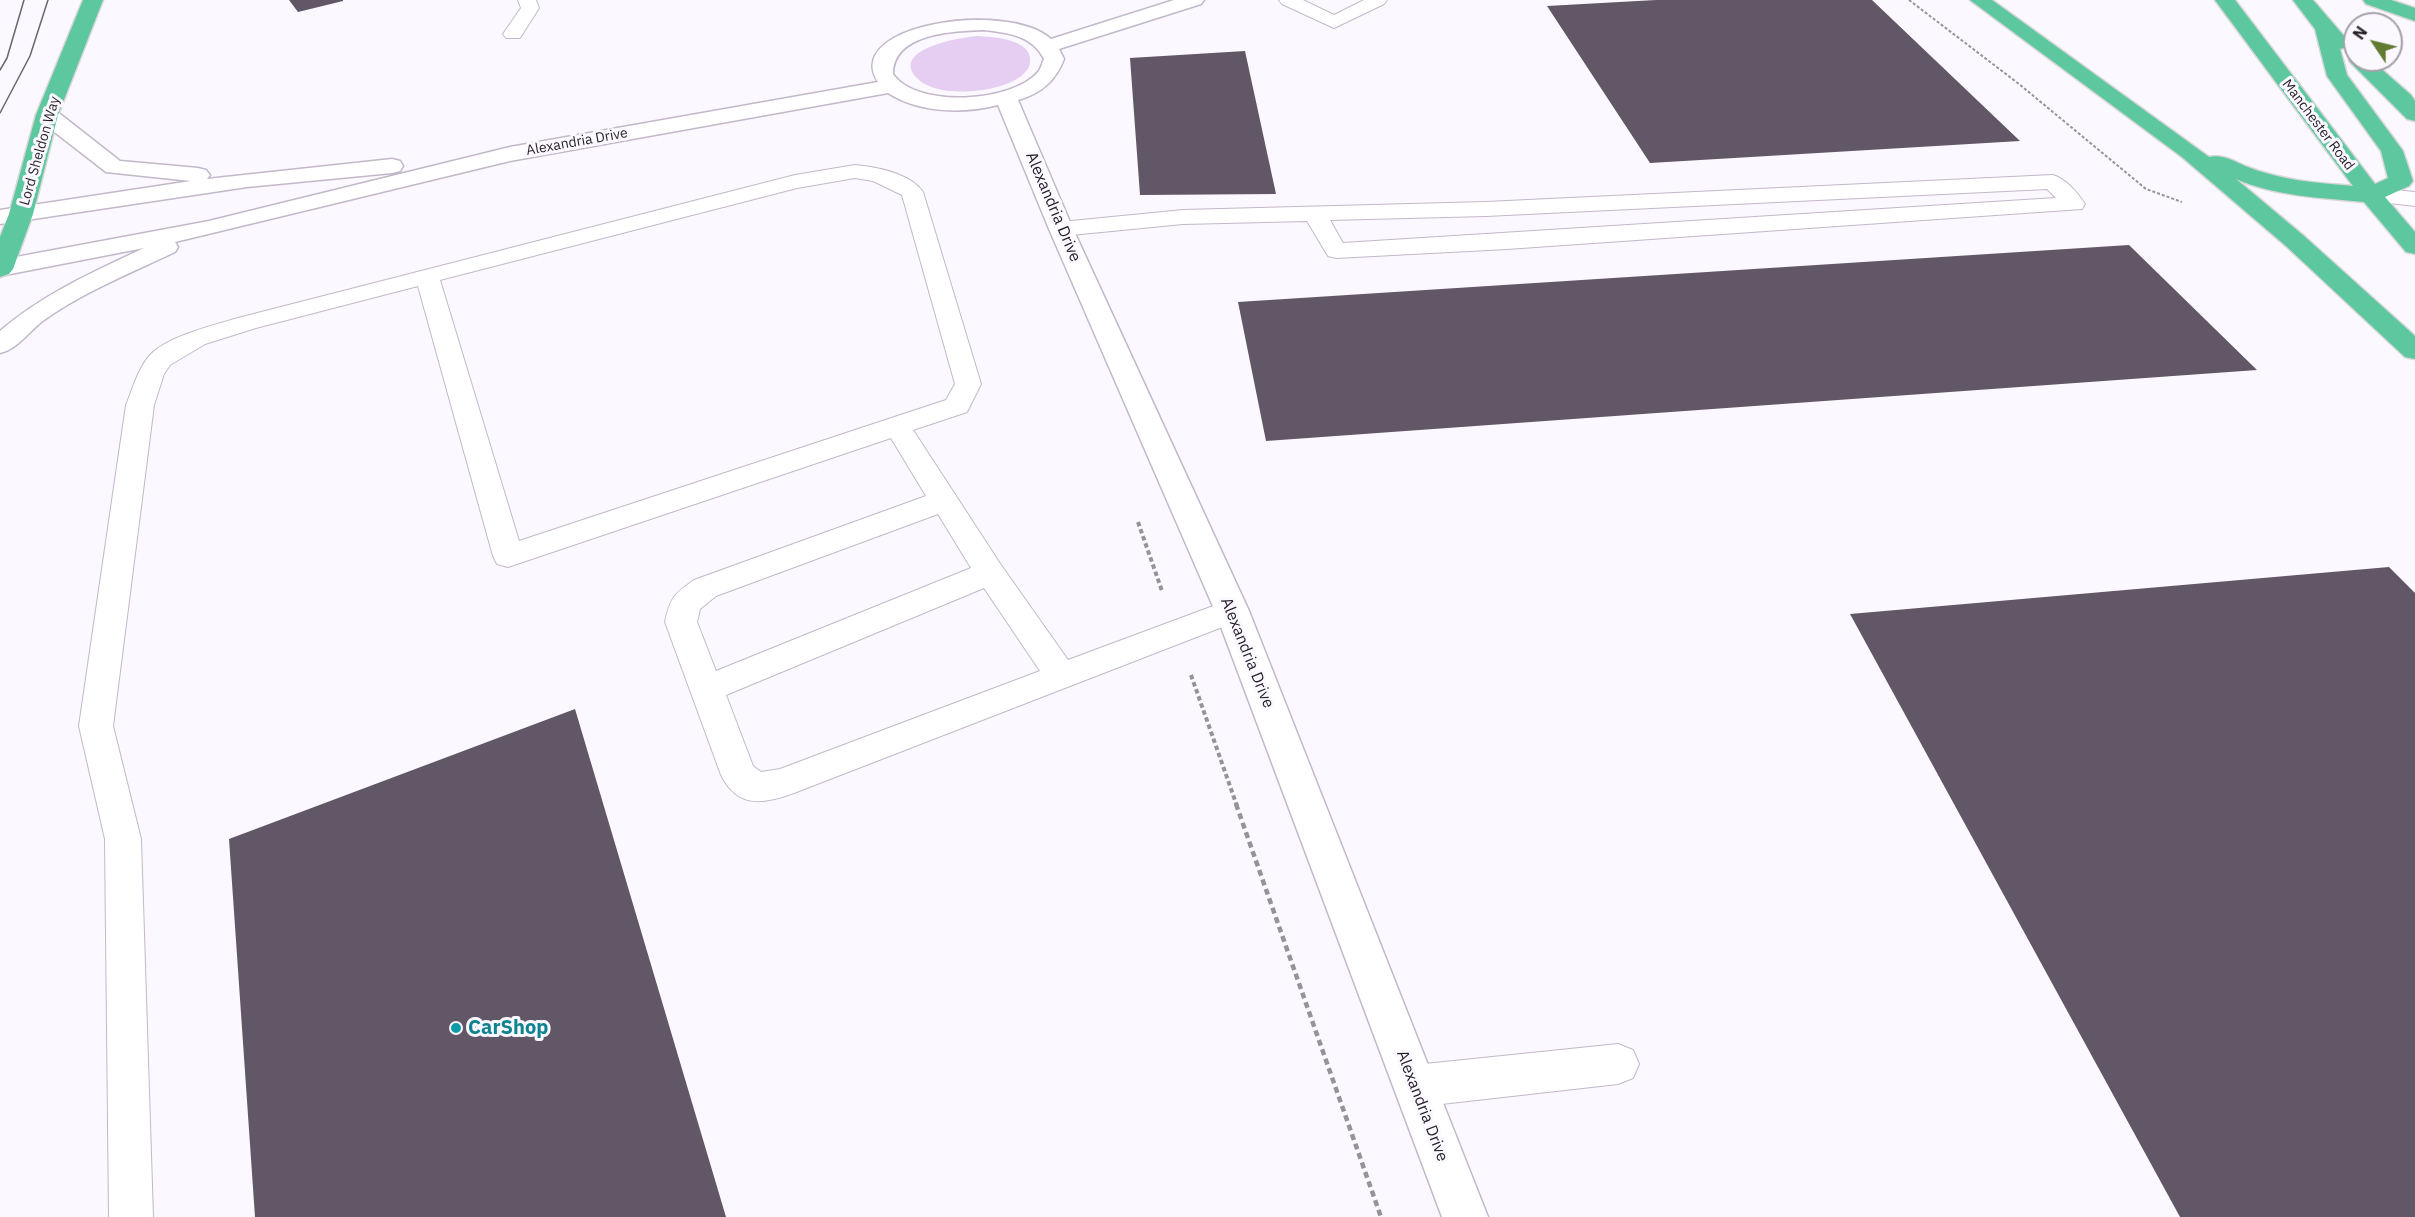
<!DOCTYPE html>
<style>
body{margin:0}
#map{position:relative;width:2415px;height:1217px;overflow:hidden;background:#fcf8ff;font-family:"IBM Plex Sans",sans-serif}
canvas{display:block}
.north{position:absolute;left:2343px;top:12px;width:60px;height:60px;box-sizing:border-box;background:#fcf8ff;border:2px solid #a5a1a8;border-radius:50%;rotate:305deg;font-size:16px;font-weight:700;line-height:24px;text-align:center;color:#231f25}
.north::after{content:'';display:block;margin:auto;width:21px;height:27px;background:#617c31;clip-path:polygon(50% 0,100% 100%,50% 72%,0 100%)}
</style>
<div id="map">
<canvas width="2415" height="1217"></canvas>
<div class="north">N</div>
</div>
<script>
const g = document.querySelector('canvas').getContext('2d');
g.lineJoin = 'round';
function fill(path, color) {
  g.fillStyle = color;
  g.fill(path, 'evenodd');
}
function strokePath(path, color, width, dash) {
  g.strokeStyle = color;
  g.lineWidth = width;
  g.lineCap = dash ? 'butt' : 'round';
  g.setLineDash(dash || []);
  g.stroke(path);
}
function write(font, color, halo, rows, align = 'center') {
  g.font = font + ' "IBM Plex Sans",sans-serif';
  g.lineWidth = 6;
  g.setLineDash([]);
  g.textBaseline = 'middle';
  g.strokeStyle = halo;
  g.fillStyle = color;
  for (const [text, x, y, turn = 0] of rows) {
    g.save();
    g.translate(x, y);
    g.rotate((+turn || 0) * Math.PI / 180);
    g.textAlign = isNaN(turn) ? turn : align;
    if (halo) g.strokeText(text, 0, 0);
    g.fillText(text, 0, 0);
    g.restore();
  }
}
const green = new Path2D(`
 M978,36C993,37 1033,39 1030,62C1030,68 1025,73 1020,77C998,93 934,100 915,76C893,48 963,37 978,36Z`);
const building = new Path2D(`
 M289,0H343V1L298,12Z
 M1656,0H1872L2020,141L1650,163L1547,6Z
 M1245,51L1276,194L1140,195L1130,58Z
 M2129,245L2257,370L1266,441L1238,302Z
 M2389,567L2415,593V1217H2180L1850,614Z
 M575,709L726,1217H255L229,839Z`);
const pathFar2 = new Path2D(`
 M1909,0L2019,84L2146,189L2182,202`);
const pathFar1 = new Path2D(`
 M1138,522L1162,591
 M1191,675L1237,806`);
const path = new Path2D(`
 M1236,804L1381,1217`);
const lane = new Path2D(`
 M518,0H536L539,8L520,38H506L503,34L521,8Z
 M1279,0H1303L1334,15L1364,0H1387L1384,4L1334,28L1282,4Z
 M855,165C876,167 910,173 923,192L981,384L967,412L913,430L1001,565L1068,660L1232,599L1243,603L1248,611L1243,619L794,793C764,804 738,809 721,775L665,622C670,598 674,594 694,580L926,496L891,438L508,567L497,564L493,556L418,286L256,328L205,344L170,365L164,374L154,405L113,726L141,839L153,1217H109L105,839L79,726L126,405C133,388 138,368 151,354C169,336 214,325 238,318L795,175ZM855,178L873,181L902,195L955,384L946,400L519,541L440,280L797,188ZM938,514L971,568L716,671L697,622L700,609L716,596ZM984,588L1040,671L780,769L761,772L753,766L726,695Z
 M2053,175C2066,179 2078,193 2085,204L2082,209L1507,249L1336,258L1328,256L1307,221L1183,224L1061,236L1053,234L1049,229L1053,224L1061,222L1183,210L1486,202ZM2047,189L2056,198L1343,243L1330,220L1486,216Z
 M2371,188L2415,192V206L2363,200L2360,195L2363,190Z
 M1618,1044L1633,1050L1639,1064L1633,1078L1618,1084L1415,1107L1400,1101L1394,1086L1400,1071L1415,1065Z`);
const street = new Path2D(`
 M1174,0H1204L1201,4L1059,49L1064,59C1056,81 1040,94 1018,100L1073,229L1249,611L1488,1217H1442L1215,611L1049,229L998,105C963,114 919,113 888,93L510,161L175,242L178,247L175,252C131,273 83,292 44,320C29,331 18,349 0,353V331C43,294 93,272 144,248L0,276V260L209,221L510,147L878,82C841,24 1008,0 1051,39ZM984,30C1008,33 1032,35 1044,59C1042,63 1041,69 1038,72C1013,102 917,109 893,74C893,33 954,31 984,30Z
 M47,108L55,110L120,161L198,168L206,170L210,175L207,179L392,159L400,161L403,166L400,171L392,173L247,187L0,224V210L191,181L106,172L39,120L36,115L39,110Z`);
const highway = new Path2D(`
 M83,0H103L58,115L33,214L13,269L9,274L0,277V237L9,214L36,115Z
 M1970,0H1992L2209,157C2222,154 2234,161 2245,166C2279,180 2316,183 2353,186L2215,0H2235L2375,184L2388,178L2381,151L2327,76L2315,29L2293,0H2313L2350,43L2347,47L2340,49L2347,75L2403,151L2413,181L2409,186L2385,197L2415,232V254L2406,252L2364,202C2321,198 2275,196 2236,179L2304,236L2415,336V359L2405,357L2286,246L2182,157Z
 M2363,0H2391L2415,8V21L2366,4Z
 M2355,55V60H2371L2411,95L2415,101V121L2407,119L2352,64L2349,60Z`);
const tram = new Path2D(`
 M0,70L7,58L24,0
 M0,113L30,56L48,0`);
const markers = [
 [456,1028,6,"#0f9aa8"]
];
const farStreetnames = [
 ["Manchester Road",2318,125,53],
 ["Alexandria Drive",577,142,-10],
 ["Lord Sheldon Way",40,151,-74]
];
const streetNames = [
 ["Alexandria Drive",1053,207,67],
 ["Alexandria Drive",1247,653,68],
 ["Alexandria Drive",1422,1106,69]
];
const nearCulturenames = [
 ["CarShop",468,1028]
];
fill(green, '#e5cef1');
fill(building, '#615766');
strokePath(lane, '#c3b8c9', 2);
strokePath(street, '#c3b8c9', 3);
strokePath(highway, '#d7d7d8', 3);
strokePath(pathFar2, '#969299', 2, [3, 2]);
strokePath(pathFar1, '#969299', 4, [4.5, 3]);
strokePath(path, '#969299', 4.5, [6, 4]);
fill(lane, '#fff');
fill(street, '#fff');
fill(highway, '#5dc79f');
strokePath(tram, '#6a666c', 1.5);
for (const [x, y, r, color] of markers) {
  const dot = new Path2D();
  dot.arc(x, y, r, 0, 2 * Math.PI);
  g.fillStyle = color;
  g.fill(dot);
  strokePath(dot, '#fcf8ff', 2);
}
write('14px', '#231f25', '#fcf8ff', farStreetnames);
write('16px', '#231f25', '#fcf8ff', streetNames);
write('bold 20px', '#0d838f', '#fcf8ff', nearCulturenames, 'left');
</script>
